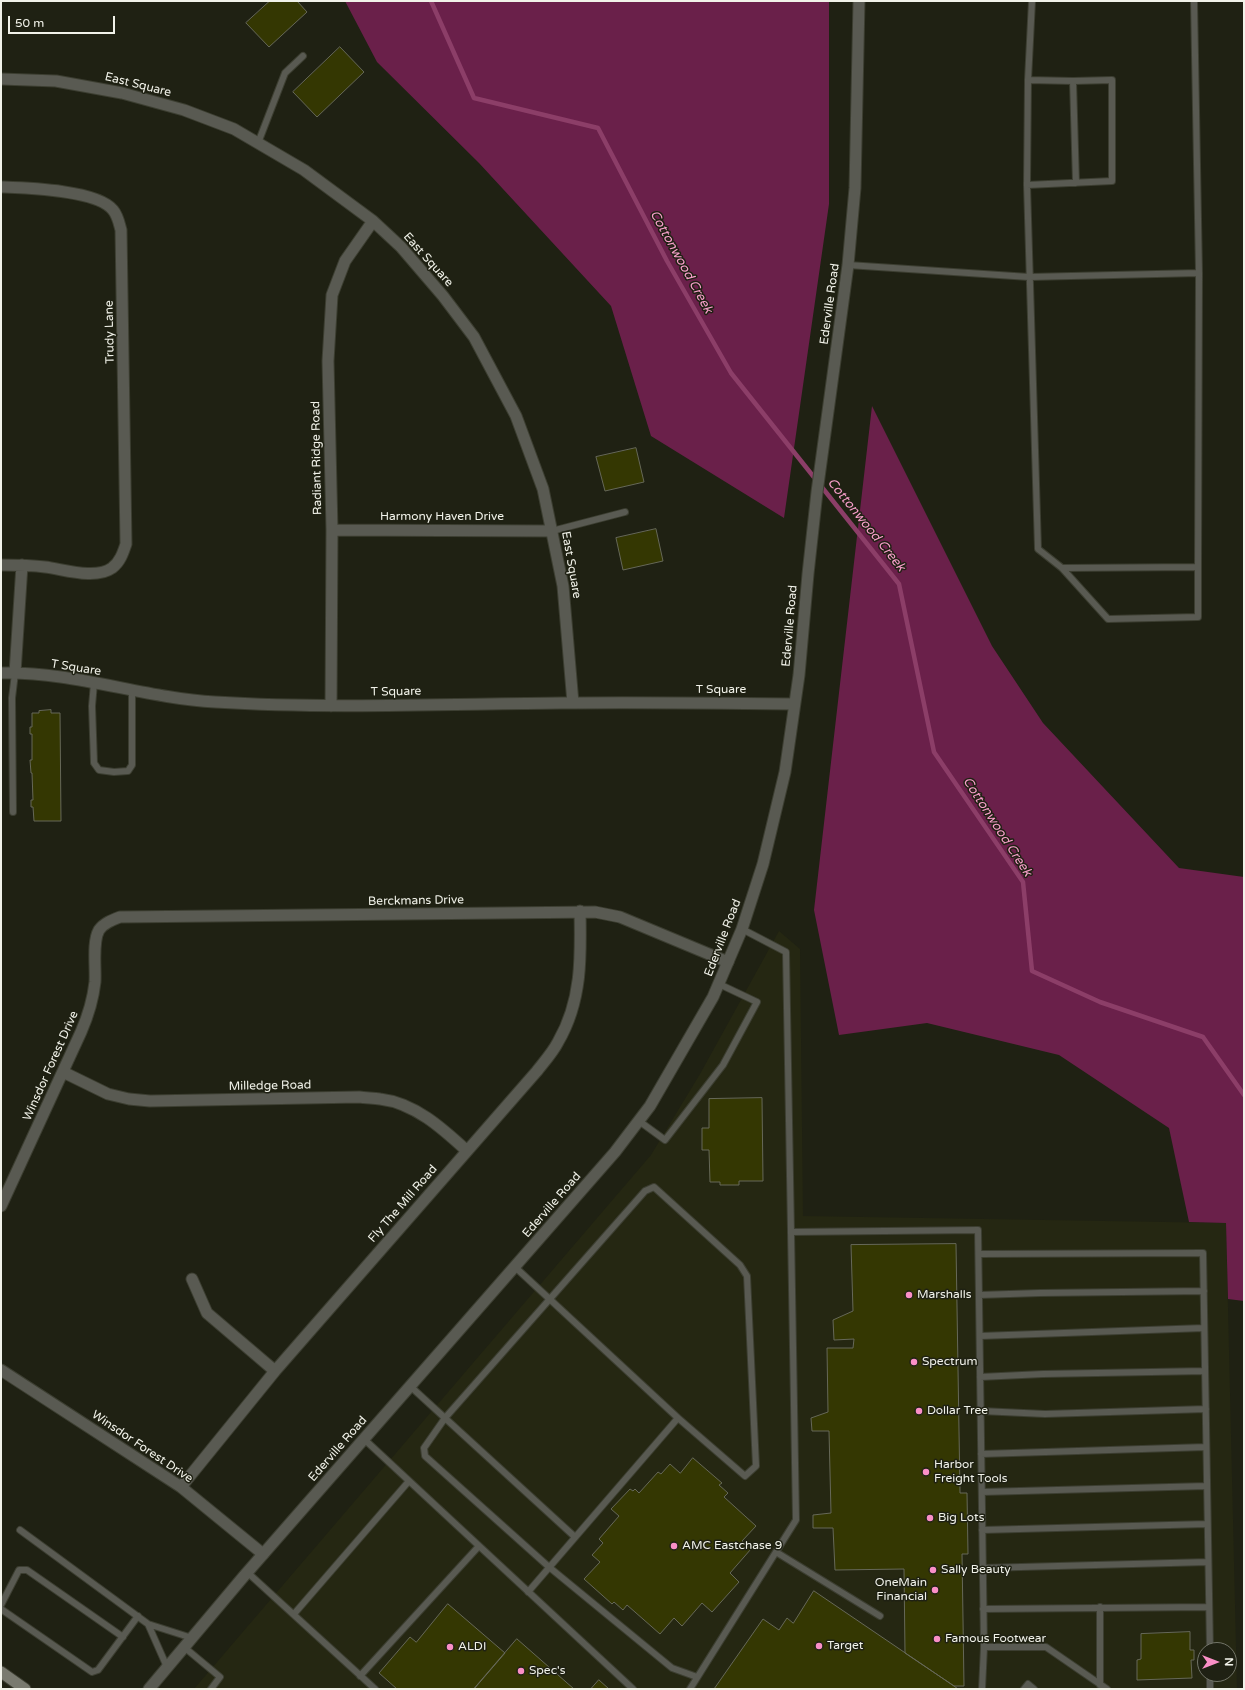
<!DOCTYPE html>
<style>
body{margin:0}
#map{position:relative;width:1245px;height:1690px;overflow:hidden;background:#1f2113;font-family:"Varela Round",sans-serif}
canvas{display:block}
.frame{position:absolute;inset:0;border:2px solid #f1f2e9;pointer-events:none}
.north{position:absolute;left:1197px;top:1642px;width:40px;height:40px;box-sizing:border-box;background:#1f2113;border:1px solid #737569;border-radius:50%;rotate:90deg;font-size:11px;font-weight:700;line-height:16px;text-align:center;color:#f1f2e9}
.north::after{content:'';display:block;margin:auto;width:14px;height:18px;background:#fa8fc6;clip-path:polygon(50% 0,100% 100%,50% 72%,0 100%)}
.scale{position:absolute;left:8px;top:16px;width:107px;height:18px;box-sizing:border-box;border:2px solid #f1f2e9;border-top:0;padding-left:5px;font-size:12px;line-height:14px;white-space:nowrap;color:#f1f2e9;-webkit-text-stroke:3px #1f2113;paint-order:stroke}
</style>
<div id="map">
<canvas width="1245" height="1690"></canvas>
<div class="frame"></div>
<div class="north">N</div>
<div class="scale">50 m</div>
</div>
<script>
const g = document.querySelector('canvas').getContext('2d');
g.lineJoin = 'round';
function fill(path, color) {
  g.fillStyle = color;
  g.fill(path, 'evenodd');
}
function strokePath(path, color, width, dash) {
  g.strokeStyle = color;
  g.lineWidth = width;
  g.lineCap = dash ? 'butt' : 'round';
  g.setLineDash(dash || []);
  g.stroke(path);
}
function write(font, color, halo, rows, align = 'center') {
  g.font = font + ' "Varela Round",sans-serif';
  g.lineWidth = 3;
  g.setLineDash([]);
  g.textBaseline = 'middle';
  g.strokeStyle = halo;
  g.fillStyle = color;
  for (const [text, x, y, turn = 0] of rows) {
    g.save();
    g.translate(x, y);
    g.rotate((+turn || 0) * Math.PI / 180);
    g.textAlign = isNaN(turn) ? turn : align;
    if (halo) g.strokeText(text, 0, 0);
    g.fillText(text, 0, 0);
    g.restore();
  }
}
const built = new Path2D(`
 M779,931L800,949L803,1216L1226,1223L1237,1689H194L651,1155L700,1074ZM1205,1650H1229V1674H1205Z`);
const green = new Path2D(`
 M345,1H829V204L784,518L651,436L611,306L479,163L377,62Z
 M872,406L992,646L1043,723L1179,868L1244,877V1301L1228,1299L1226,1223L1189,1222L1169,1128L1059,1055L927,1023L839,1035L814,910Z`);
const stream = new Path2D(`
 M431,1L474,98L598,128L667,261L731,373L899,584L934,752L1023,882L1032,971L1100,1002L1203,1037L1244,1095`);
const building = new Path2D(`
 M270,1H297L307,12L269,47L246,23Z
 M340,47L364,72L317,117L293,92Z
 M636,448L644,482L605,491L596,457Z
 M656,529L663,561L623,570L616,538Z
 M51,710V713H60L61,821H34L33,807H31V800H33L32,773H31L30,760H32V734H30V727H32V713H39V711Z
 M762,1098L763,1181H739V1185H720V1182H710L709,1150H702V1128H709V1099Z
 M956,1244L960,1493H967L968,1554H962L964,1686H954L905,1653L904,1569L835,1570L833,1528H813V1515L831,1513L829,1431H812L811,1418L828,1412L827,1348H853L854,1339L834,1340L833,1320L853,1311L851,1245Z
 M693,1458L722,1483L719,1485L728,1493L724,1497L756,1526L742,1541L751,1549L730,1573L739,1582L712,1612L702,1603L682,1626L674,1618L660,1634L627,1605L623,1610L614,1602L612,1604L584,1579L600,1562L592,1555L603,1543L599,1539L619,1516L611,1509L630,1489L633,1491L635,1489L639,1493L658,1472L661,1474L670,1464L680,1473Z
 M814,1591L954,1686L958,1689H714L763,1619L779,1630L787,1618L793,1623Z
 M448,1604L505,1653L474,1689H397L379,1673L410,1637L416,1642Z
 M1190,1632V1650H1194V1660H1191L1192,1678L1137,1680V1660L1141,1659V1634Z
 M517,1639L574,1689H474Z
 M599,1680L609,1689H591Z`);
const service = new Path2D(`
 M1032,1L1028,80L1027,185L1038,549L1062,568L1108,619L1198,617V567
 M1073,81L1076,183
 M258,143L285,73L303,56
 M1027,185L1112,181V80L1073,81L1028,80
 M848,265L1029,277L1199,273
 M552,531L625,512
 M1062,568L1198,567L1199,273L1194,1
 M94,683L92,706L94,763L99,770L114,772L128,771L132,765V691
 M13,812L12,698L15,673
 M742,929L786,952L791,1232
 M639,1121L665,1140L723,1065L757,1002L719,984
 M979,1254L1203,1253L1210,1650
 M515,1267L678,1418L528,1592
 M979,1295L1040,1293L1204,1291
 M980,1336L1204,1328
 M980,1377L1043,1374L1205,1371
 M410,1386L575,1537
 M981,1411L1045,1414L1206,1409
 M678,1418L745,1476L756,1466L747,1276L740,1265L654,1187L645,1191L445,1418L424,1448L425,1456L549,1567L672,1668L697,1677
 M364,1439L633,1689
 M981,1454L1206,1447
 M982,1492L1207,1486
 M20,1530L148,1624
 M982,1530L1207,1524
 M776,1552L880,1616
 M983,1568L1208,1562
 M247,1572L375,1689
 M1,1605L19,1570H27L123,1637
 M1100,1607V1685
 M1,1609L92,1672L98,1670L138,1616
 M983,1609L1209,1607
 M294,1614L409,1481
 M184,1647L220,1677L211,1689
 M167,1667L148,1624L192,1638
 M1210,1674V1689
 M360,1676L479,1546
 M690,1689L796,1520L791,1232L978,1230L984,1647H1046L1107,1689
 M982,1689L984,1647
 M1024,1689L1028,1684L1034,1689`);
const minor = new Path2D(`
 M1,79L56,81L122,93L184,110L234,129L304,170L373,221L401,247L443,296L474,337L516,416L543,489L563,586L573,703
 M1,187C27,188 97,190 113,210C118,216 119,223 121,230L126,544C123,553 120,562 112,568C95,580 63,569 45,567C30,565 16,565 1,565
 M332,530L552,531
 M1,673C73,671 143,698 215,702C330,709 447,704 562,703C640,702 717,703 794,704
 M15,673L22,565
 M331,706L332,530L328,361L332,295L345,261L373,221
 M63,1072L108,1094L129,1099L150,1101L359,1097C366,1098 373,1098 380,1099C415,1103 443,1129 467,1151
 M1,1206L81,1032C88,1016 93,1000 95,982C96,968 92,942 99,930C104,923 112,920 120,917L595,912L620,917L728,962
 M192,1279L207,1313L275,1371
 M1,1370L181,1487L263,1554
 M181,1487L275,1371L537,1071C544,1062 553,1052 558,1042C582,1001 581,957 580,911`);
const tertiary = new Path2D(`
 M149,1689L244,1576L615,1152L650,1106L713,997L742,929L763,864L785,772L799,675L808,574L817,492L848,265L855,188L859,1`);
const secondary = new Path2D(`
 M1,1672L25,1689`);
const markers = [
 [909,1295,4,"#fa8fc6"],
 [914,1362,4,"#fa8fc6"],
 [919,1411,4,"#fa8fc6"],
 [926,1472,4,"#fa8fc6"],
 [930,1518,4,"#fa8fc6"],
 [674,1546,4,"#fa8fc6"],
 [933,1570,4,"#fa8fc6"],
 [935,1590,4,"#fa8fc6"],
 [937,1639,4,"#fa8fc6"],
 [819,1646,4,"#fa8fc6"],
 [450,1647,4,"#fa8fc6"],
 [521,1671,4,"#fa8fc6"]
];
const streetNames = [
 ["East Square",138,85,14],
 ["East Square",428,260,48],
 ["Ederville Road",830,304,-82],
 ["Trudy Lane",110,332,-91],
 ["Radiant Ridge Road",317,458,-91],
 ["Harmony Haven Drive",442,517],
 ["East Square",571,565,80],
 ["Ederville Road",790,626,-85],
 ["T Square",76,668,9],
 ["T Square",721,690],
 ["T Square",396,692,-1],
 ["Berckmans Drive",416,901,-1],
 ["Ederville Road",723,938,-69],
 ["Winsdor Forest Drive",51,1066,-66],
 ["Milledge Road",270,1086,-1],
 ["Fly The Mill Road",403,1204,-49],
 ["Ederville Road",552,1205,-49],
 ["Winsdor Forest Drive",142,1447,34],
 ["Ederville Road",338,1449,-49]
];
const poiNames = [
 ["Marshalls",917,1295],
 ["Spectrum",922,1362],
 ["Dollar Tree",927,1411],
 ["Harbor",934,1465],
 ["Freight Tools",934,1479],
 ["Big Lots",938,1518],
 ["AMC Eastchase 9",682,1546],
 ["Sally Beauty",941,1570],
 ["OneMain",927,1583,"right"],
 ["Financial",927,1597,"right"],
 ["Famous Footwear",945,1639],
 ["Target",827,1646],
 ["ALDI",458,1647],
 ["Spec's",529,1671]
];
const waterNames = [
 ["Cottonwood Creek",681,262,61],
 ["Cottonwood Creek",866,525,51],
 ["Cottonwood Creek",997,827,57]
];
fill(built, '#252712');
fill(green, '#6a204a');
strokePath(stream, '#8c3e68', 4.5);
fill(building, '#343702');
strokePath(building, '#666858', 1);
strokePath(service, '#3c3e31', 8);
strokePath(minor, '#3c3e31', 13);
strokePath(tertiary, '#3c3e31', 13);
strokePath(secondary, '#3c3e31', 13);
strokePath(service, '#595a52', 6);
strokePath(minor, '#595a52', 11);
strokePath(tertiary, '#595a52', 11);
strokePath(secondary, '#797a6f', 11);
for (const [x, y, r, color] of markers) {
  const dot = new Path2D();
  dot.arc(x, y, r, 0, 2 * Math.PI);
  g.fillStyle = color;
  g.fill(dot);
  strokePath(dot, '#1f2113', 1.5);
}
write('12px', '#f1f2e9', '#1f2113', streetNames);
write('12px', '#f1f2e9', '#1f2113', poiNames, 'left');
write('italic 13px', '#f89fcb', '#1f2113', waterNames);
</script>
